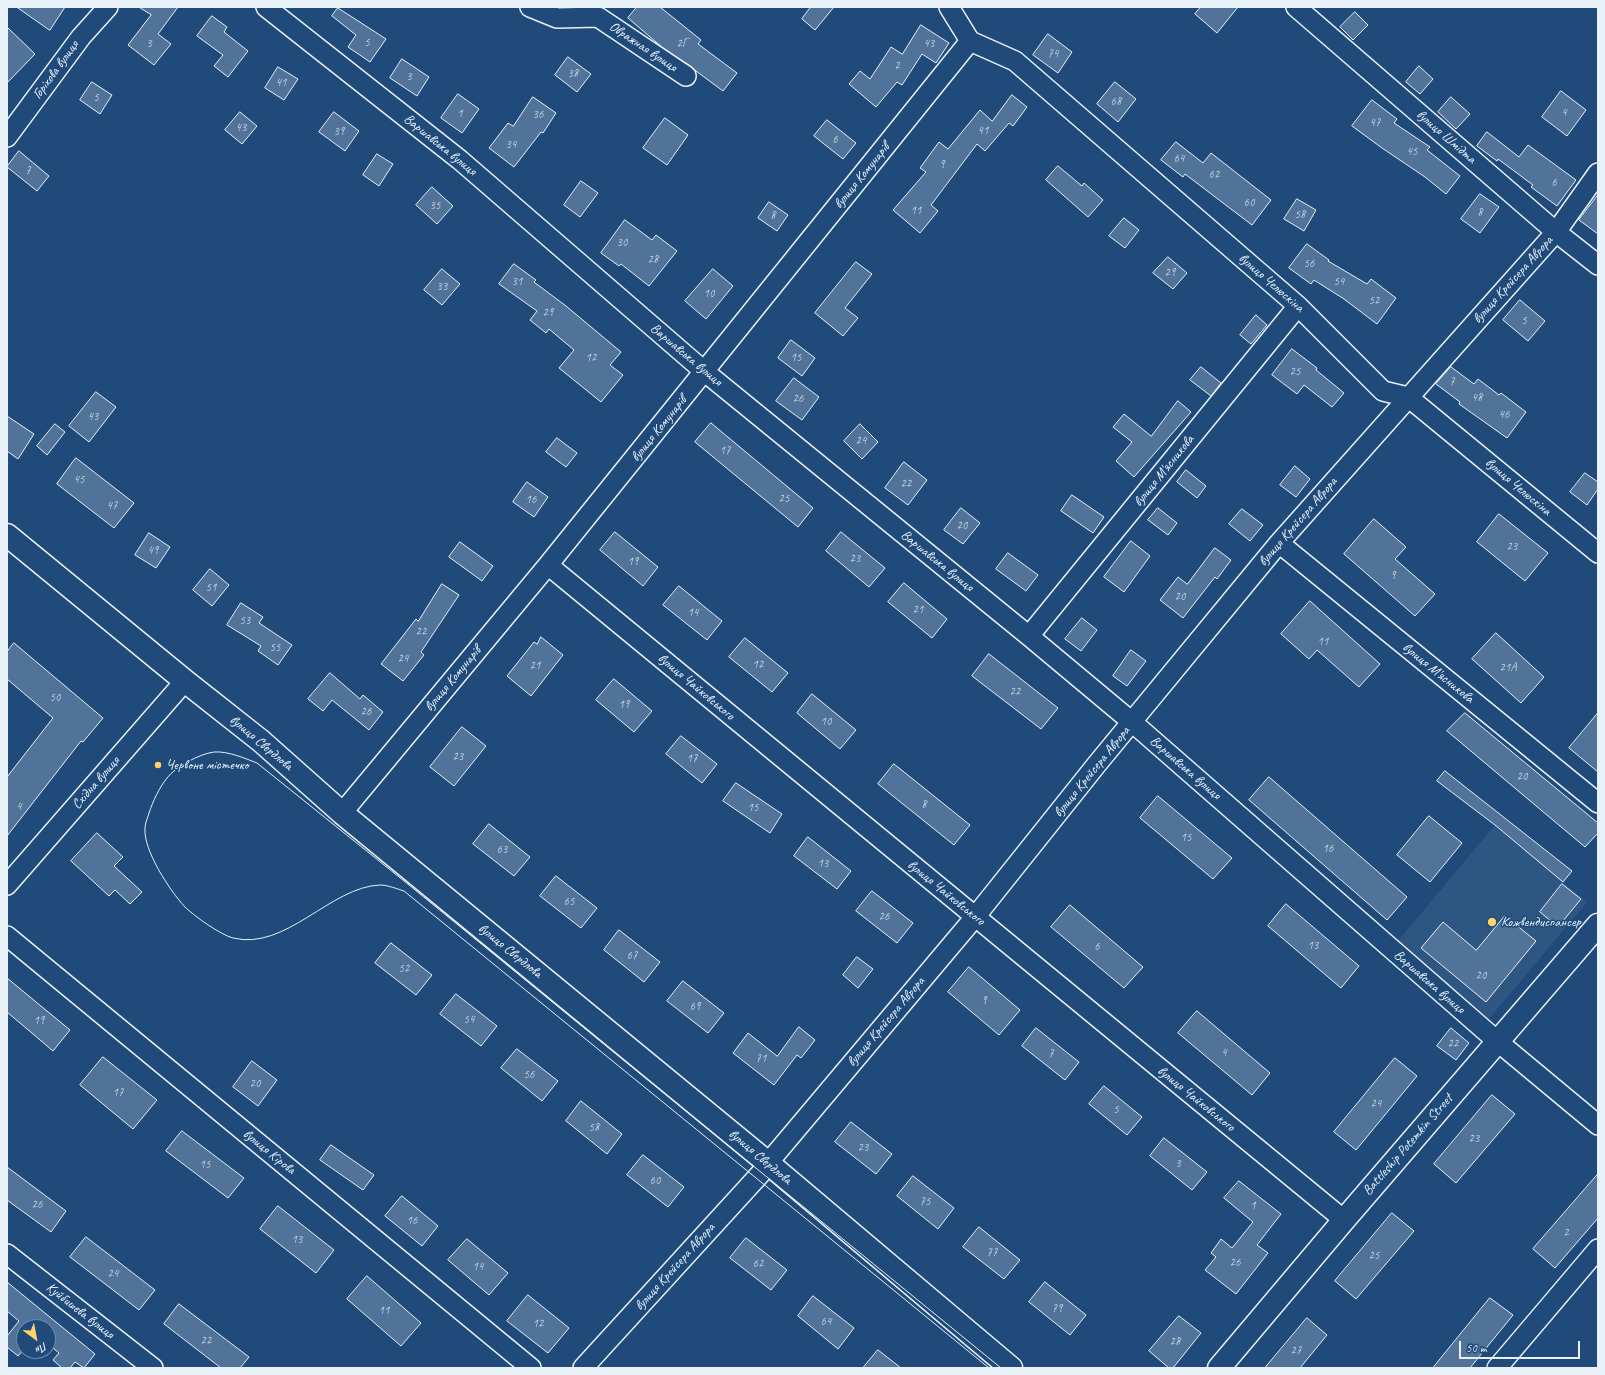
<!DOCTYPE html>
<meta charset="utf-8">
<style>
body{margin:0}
#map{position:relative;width:1605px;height:1375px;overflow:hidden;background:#1f4a7a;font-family:Caveat,sans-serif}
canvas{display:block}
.frame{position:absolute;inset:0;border:8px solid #e8f1f8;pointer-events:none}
.north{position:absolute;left:16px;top:1319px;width:40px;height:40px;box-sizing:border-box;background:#1f4a7a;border:1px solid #6f8dac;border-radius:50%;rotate:148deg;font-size:11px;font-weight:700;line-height:16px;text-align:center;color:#e8f1f8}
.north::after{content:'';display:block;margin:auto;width:14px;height:18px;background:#ffd166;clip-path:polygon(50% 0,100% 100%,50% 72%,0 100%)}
.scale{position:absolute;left:1459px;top:1341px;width:121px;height:18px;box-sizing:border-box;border:2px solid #e8f1f8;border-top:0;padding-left:5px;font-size:12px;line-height:14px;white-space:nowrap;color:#e8f1f8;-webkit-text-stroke:3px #1f4a7a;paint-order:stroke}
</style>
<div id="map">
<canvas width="1605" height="1375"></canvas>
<div class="frame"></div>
<div class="north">Пн</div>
<div class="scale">50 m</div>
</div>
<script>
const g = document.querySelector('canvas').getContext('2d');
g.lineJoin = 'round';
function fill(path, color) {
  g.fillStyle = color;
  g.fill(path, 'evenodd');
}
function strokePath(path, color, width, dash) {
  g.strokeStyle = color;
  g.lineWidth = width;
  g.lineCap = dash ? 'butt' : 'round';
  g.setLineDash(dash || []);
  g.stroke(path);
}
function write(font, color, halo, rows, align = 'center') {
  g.font = font + ' Caveat,sans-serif';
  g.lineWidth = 3;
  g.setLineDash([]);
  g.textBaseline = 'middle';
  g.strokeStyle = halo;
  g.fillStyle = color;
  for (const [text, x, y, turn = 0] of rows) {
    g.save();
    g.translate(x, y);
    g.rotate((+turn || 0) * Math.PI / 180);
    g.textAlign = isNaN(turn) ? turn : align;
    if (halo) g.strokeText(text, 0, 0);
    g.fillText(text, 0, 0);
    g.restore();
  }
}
const built = new Path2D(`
 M1495,825L1587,902L1489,1019L1397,942Z`);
const building = new Path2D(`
 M17,7H65L50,30Z
 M139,7H178L158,34L171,44L154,65L128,45L151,15Z
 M637,7H660L701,40L698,44L737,73L723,91L696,71L692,67L663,48L628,18Z
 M811,7H834L815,30L802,19Z
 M1201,7H1238L1217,33L1195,14Z
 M338,8L386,39L370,62L348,47L356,35L332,16Z
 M1355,12L1368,25L1353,40L1340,27Z
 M212,16L227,27L224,32L248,51L228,77L214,66L223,55L197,36Z
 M921,25L949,43L936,63L922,54L902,85L897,82L876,107L849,84L860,71L870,79L891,47L902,54Z
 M7,27L35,54L7,83Z
 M1048,34L1072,52L1058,73L1033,55Z
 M568,57L591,74L577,92L555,75Z
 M402,59L429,77L417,96L390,78Z
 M1419,66L1433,79L1420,94L1406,82Z
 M278,67L298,79L284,100L265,88Z
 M92,82L112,95L100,114L80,100Z
 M1115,82L1136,99L1118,122L1097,104Z
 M1561,91L1586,110L1567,136L1542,117Z
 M458,94L479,109L462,133L441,118Z
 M1012,95L1027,107L1013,126L1009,123L985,151L977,144L931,205L938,211L920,233L893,210L926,172L920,168L939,142L948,149L980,110L992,121Z
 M533,97L556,113L543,133L541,132L514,167L489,148L508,123L513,126Z
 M1451,97L1470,114L1456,129L1438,112Z
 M1372,100L1397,119L1394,123L1430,147L1427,150L1460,176L1446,194L1425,177L1382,148L1352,126Z
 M240,112L257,126L242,144L225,130Z
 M334,112L359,131L345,151L319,132Z
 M665,118L688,135L667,165L643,148Z
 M827,120L856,143L843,159L814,136Z
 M1487,132L1519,157L1528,145L1576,180L1557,206L1531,187L1533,185L1498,159L1497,161L1477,146Z
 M1176,142L1203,163L1211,153L1271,200L1252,225L1185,174L1183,177L1161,160Z
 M19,151L49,176L37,191L7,167Z
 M377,154L393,164L379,186L363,175Z
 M1058,166L1082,186L1084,183L1103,200L1088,217L1046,180Z
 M581,181L598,193L580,217L564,205Z
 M432,187L453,206L437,224L416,205Z
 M1480,194L1499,207L1480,233L1461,219Z
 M1598,195V234L1579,220Z
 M1297,199L1316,210L1304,231L1284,219Z
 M769,202L788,215L777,231L758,218Z
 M1124,218L1139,230L1125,248L1109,236Z
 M625,220L652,240L656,235L677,251L649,286L621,264L619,266L601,253Z
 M1307,244L1329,260L1328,261L1367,284L1371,279L1396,298L1377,324L1344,299L1314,280L1311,284L1289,268Z
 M1168,257L1187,273L1173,289L1153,273Z
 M856,262L872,274L845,308L858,318L843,336L815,313Z
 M514,264L536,280L534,282L566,306L621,352L610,365L623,375L601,402L559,368L574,350L549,329L546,333L530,320L537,311L499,284Z
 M442,269L460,284L442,305L424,290Z
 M713,269L733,286L706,319L685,301Z
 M1520,300L1545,321L1528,341L1503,320Z
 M1256,315L1267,325L1251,344L1240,335Z
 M791,340L815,358L802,376L778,358Z
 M1292,349L1317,368L1316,370L1344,393L1332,407L1304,385L1297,394L1272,375Z
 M1201,367L1221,383L1211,396L1190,380Z
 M1451,367L1474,384L1478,379L1499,395L1501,393L1526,412L1507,438L1459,404L1460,402L1436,384Z
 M794,378L819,397L802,420L776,401Z
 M96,392L116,407L89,442L69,426Z
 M1178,401L1191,412L1134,477L1116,461L1132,442L1113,427L1124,414L1151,436Z
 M7,416L34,434L18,459L7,451Z
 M711,423L813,508L798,527L695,442Z
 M55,424L65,432L47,455L37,446Z
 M860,424L878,442L862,459L844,441Z
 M557,438L577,453L566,467L546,452Z
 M76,458L134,503L114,528L57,484Z
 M904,462L927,480L908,505L885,488Z
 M1295,466L1310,479L1296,497L1280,485Z
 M1186,470L1206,486L1197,498L1177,482Z
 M1585,473L1598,482V489L1587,505L1570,492Z
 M527,482L548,497L534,517L513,502Z
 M1072,495L1104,517L1093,533L1061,511Z
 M961,508L980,523L963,544L944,530Z
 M1158,508L1177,523L1168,535L1148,520Z
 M1242,509L1263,525L1250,541L1229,524Z
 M1499,514L1548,553L1525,581L1477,542Z
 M1374,519L1406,547L1395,559L1435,594L1415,616L1344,554Z
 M615,532L658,567L643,586L600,550Z
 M841,532L885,568L869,587L826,551Z
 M149,533L170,547L156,568L135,555Z
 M1131,541L1150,556L1124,592L1104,577Z
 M460,542L493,566L482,581L449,557Z
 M1215,548L1231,560L1217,579L1215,577L1183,618L1160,600L1178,577L1187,584Z
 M1008,553L1038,575L1026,591L996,569Z
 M210,569L229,585L212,606L193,590Z
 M904,583L947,619L932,638L888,602Z
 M442,584L459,595L421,652L424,655L403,681L381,664L416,619L418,621Z
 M679,586L722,621L707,640L663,605Z
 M1310,601L1380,664L1359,687L1317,650L1309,659L1281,634Z
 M241,603L263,617L259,623L292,645L278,665L258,651L261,646L227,625Z
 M1082,618L1097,630L1081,651L1065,639Z
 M1496,633L1544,677L1521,703L1472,659Z
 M541,637L563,655L531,696L507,676L534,642L537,644Z
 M745,638L788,673L772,692L729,657Z
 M14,643L103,718L83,742L81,741L7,836V777L53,718L7,679V652Z
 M1131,650L1146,661L1127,686L1113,676Z
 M989,654L1058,708L1041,729L972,676Z
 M330,673L360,699L363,695L383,712L369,730L332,700L323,711L308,699Z
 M614,679L652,711L634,732L596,700Z
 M812,694L856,730L840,749L797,713Z
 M1465,713L1598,823V833L1585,847L1447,731Z
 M1598,713V772L1569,748Z
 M462,727L486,746L454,786L430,767Z
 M681,736L717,764L702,783L666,754Z
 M894,764L970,825L954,845L878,784Z
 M1445,771L1572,871L1563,882L1495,825L1437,781Z
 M1269,777L1407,897L1387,920L1249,800Z
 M736,783L782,814L770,833L723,801Z
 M1158,796L1232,858L1213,879L1140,818Z
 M1429,816L1462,843L1430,882L1397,855Z
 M489,824L530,857L514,876L473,844Z
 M97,833L123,857L114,866L142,892L130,904L115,890L109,896L71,861Z
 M808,837L851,871L837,889L794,856Z
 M556,876L597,908L581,928L540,896Z
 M1562,884L1581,899L1558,927L1540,912Z
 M872,891L913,923L897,943L856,911Z
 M1286,904L1359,966L1341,988L1268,926Z
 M1070,905L1143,967L1124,988L1051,927Z
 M1505,916L1536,941L1486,1002L1421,948L1443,922L1476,950Z
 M619,930L660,962L644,982L604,950Z
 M391,943L432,975L416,995L375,963Z
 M857,957L873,969L858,988L843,975Z
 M969,967L1020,1010L999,1035L948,992Z
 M7,978L70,1030L53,1051L7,1012Z
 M683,981L724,1013L708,1033L667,1001Z
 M456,994L497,1026L481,1046L440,1014Z
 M1197,1011L1270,1073L1252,1095L1178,1033Z
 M799,1027L815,1040L801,1058L797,1055L774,1085L733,1053L748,1033L777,1056Z
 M1036,1028L1079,1062L1065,1080L1022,1046Z
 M1451,1028L1469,1043L1456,1060L1437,1046Z
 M517,1049L558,1081L542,1101L501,1068Z
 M103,1057L157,1100L133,1129L80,1085Z
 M1395,1058L1417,1076L1356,1150L1334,1132Z
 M252,1061L277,1080L258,1106L233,1087Z
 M1104,1086L1142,1117L1127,1135L1089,1104Z
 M1492,1095L1515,1114L1456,1183L1434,1164Z
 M581,1101L622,1134L607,1154L566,1121Z
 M851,1122L892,1154L876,1174L835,1142Z
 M182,1131L244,1178L228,1198L166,1151Z
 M1164,1138L1207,1172L1192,1190L1150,1156Z
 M331,1145L374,1175L363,1190L320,1160Z
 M643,1155L684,1187L668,1207L627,1175Z
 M7,1167L66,1211L51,1232L7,1200Z
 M1598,1174V1218L1555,1268L1533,1249Z
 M913,1176L954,1208L938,1229L897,1196Z
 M1239,1181L1281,1214L1257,1245L1268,1253L1236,1294L1205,1270L1216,1257L1211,1253L1221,1239L1232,1248L1253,1222L1224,1198Z
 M402,1196L438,1226L422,1246L385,1216Z
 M278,1206L334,1250L316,1273L260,1229Z
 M1392,1213L1414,1231L1356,1299L1335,1281Z
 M979,1227L1020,1260L1004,1279L963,1247Z
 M86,1237L155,1290L139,1310L70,1257Z
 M746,1238L787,1270L771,1290L730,1258Z
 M467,1239L508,1273L489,1295L448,1260Z
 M367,1276L421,1323L401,1346L347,1299Z
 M7,1282L95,1354L84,1368L75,1362L70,1368H62L53,1360L59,1353L48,1344V1327H27L24,1325V1349L18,1356L7,1347V1336L19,1321L7,1311Z
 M1045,1282L1086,1315L1070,1335L1029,1302Z
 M528,1295L569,1328L548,1353L507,1321Z
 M813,1296L854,1328L838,1349L798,1316Z
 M1490,1298L1513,1315L1470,1368H1433Z
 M179,1304L249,1357L240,1368H221L164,1324Z
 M1179,1316L1201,1333L1173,1368H1169L1149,1351Z
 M1307,1318L1327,1335L1300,1368H1265Z
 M878,1350L901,1368H863Z`);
const street = new Path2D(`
 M266,7L460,160L705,372L1029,636L1132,722L1497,1041L1598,1125
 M530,7L557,18L598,17L686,76
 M949,7L970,41L1015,61L1298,306L1383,391L1408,397L1598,553
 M1296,7L1556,232L1598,265
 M7,137L81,37L108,7
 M1279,543L1598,803
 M548,565L1344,1220
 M1029,636L1298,306
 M342,813L548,565L970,41
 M7,885L185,681
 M7,936L531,1368
 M7,1254L153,1368
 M583,1368L762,1172L768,1163L975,917L1097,764L1279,543L1556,232L1598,173
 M1497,1368L1598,1249`);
const secondary = new Path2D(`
 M7,535L185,681L261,741L342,813L768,1163L1011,1368
 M1219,1368L1344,1220L1598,925`);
const tram = new Path2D(`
 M989,1368L404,891C397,889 388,885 380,885C330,887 286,951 233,938C221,935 194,916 185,907C170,891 143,850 145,828C145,823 148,817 149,813C153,801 159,788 167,778C175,767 199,754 214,752C228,751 244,758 257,763L409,885L1001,1368`);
const markers = [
 [158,765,4,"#ffd166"],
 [1492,922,5,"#ffd166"]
];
const numberNames = [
 ["5",367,43],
 ["3",149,44],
 ["2Г",682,44],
 ["43",929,44],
 ["74",1053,54],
 ["2",897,66],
 ["38",573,74],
 ["3",409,77],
 ["41",281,83],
 ["5",96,98],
 ["68",1116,102],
 ["4",1564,113],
 ["1",460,114],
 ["36",538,115],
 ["47",1375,123],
 ["43",241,128],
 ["41",983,131],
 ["39",339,132],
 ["6",835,140],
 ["34",511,145],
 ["45",1412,152],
 ["64",1179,159],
 ["9",942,165],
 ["7",28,171],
 ["62",1214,175],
 ["6",1554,183],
 ["60",1249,203],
 ["35",435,206],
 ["11",916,211],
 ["8",1480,213],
 ["58",1300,215],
 ["8",773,216],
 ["30",622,243],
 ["28",653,260],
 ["56",1309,264],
 ["29",1170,273],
 ["31",517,282],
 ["54",1339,282],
 ["33",442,287],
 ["10",709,294],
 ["52",1374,301],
 ["29",548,313],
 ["5",1524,321],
 ["12",591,358],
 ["15",796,358],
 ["25",1295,372],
 ["7",1452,382],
 ["48",1477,398],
 ["26",798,399],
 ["46",1504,415],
 ["43",93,417],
 ["24",861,441],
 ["17",725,451],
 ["45",79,480],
 ["22",906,484],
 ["25",784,499],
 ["16",531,500],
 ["47",112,506],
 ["20",962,526],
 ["23",1512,547],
 ["49",153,551],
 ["23",855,559],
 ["19",633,562],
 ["9",1393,576],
 ["51",211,588],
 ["20",1180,597],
 ["21",918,610],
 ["14",693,613],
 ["53",245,621],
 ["22",421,632],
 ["11",1323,642],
 ["55",275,648],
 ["24",403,659],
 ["12",758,665],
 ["21",535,666],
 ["21А",1508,668],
 ["22",1015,692],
 ["50",55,698],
 ["19",624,705],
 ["26",366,712],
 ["10",826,722],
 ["23",458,757],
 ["17",692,759],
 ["20",1522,777],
 ["8",924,805],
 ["4",19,807],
 ["15",753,808],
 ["15",1186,838],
 ["16",1328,849],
 ["63",502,850],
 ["13",823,864],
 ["65",569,902],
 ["26",884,917],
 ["13",1313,946],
 ["6",1097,947],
 ["67",632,956],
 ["52",404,969],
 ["20",1481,976],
 ["9",984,1001],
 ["69",695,1007],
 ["54",469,1020],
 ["19",39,1021],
 ["22",1453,1044],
 ["4",1224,1053],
 ["7",1051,1054],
 ["71",761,1059],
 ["56",529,1075],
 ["20",255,1084],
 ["17",118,1093],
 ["24",1376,1104],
 ["5",1116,1110],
 ["58",594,1128],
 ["23",1474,1139],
 ["23",863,1148],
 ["3",1178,1164],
 ["15",205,1165],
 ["60",655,1181],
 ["75",925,1202],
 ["26",37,1205],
 ["1",1253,1206],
 ["16",412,1221],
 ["2",1566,1233],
 ["13",297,1240],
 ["77",992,1253],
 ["25",1374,1256],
 ["26",1235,1263],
 ["62",758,1264],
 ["14",478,1267],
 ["24",113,1274],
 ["79",1057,1309],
 ["11",384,1311],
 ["64",826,1322],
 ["12",538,1324],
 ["22",206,1341],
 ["28",1175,1342],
 ["27",1296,1351]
];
const streetNames = [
 ["Овражная вулиця",643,47,34],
 ["Горіхова вулиця",56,70,-54],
 ["вулиця Шмідта",1446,137,41],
 ["Варшавська вулиця",440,145,39],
 ["вулиця Комунарів",862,176,-51],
 ["вулиця Крейсера Аврора",1513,280,-48],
 ["вулиця Челюскіна",1271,283,41],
 ["Варшавська вулиця",686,355,40],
 ["вулиця Комунарів",659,429,-51],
 ["вулиця М'ясникова",1164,471,-51],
 ["вулиця Челюскіна",1518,487,40],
 ["вулиця Крейсера Аврора",1298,522,-49],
 ["Варшавська вулиця",937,561,39],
 ["вулиця М'ясникова",1438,673,39],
 ["вулиця Комунарів",453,679,-50],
 ["вулиця Чайковського",696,687,40],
 ["вулиця Свердлова",261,743,40],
 ["Варшавська вулиця",1185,768,41],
 ["вулиця Крейсера Аврора",1092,772,-51],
 ["Східна вулиця",96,783,-49],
 ["вулиця Чайковського",946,893,39],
 ["вулиця Свердлова",510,951,39],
 ["Варшавська вулиця",1429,982,41],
 ["вулиця Крейсера Аврора",886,1022,-50],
 ["вулиця Чайковського",1196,1099,39],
 ["Battleship Potemkin Street",1408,1145,-49],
 ["вулиця Кірова",269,1152,39],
 ["вулиця Свердлова",760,1157,40],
 ["вулиця Крейсера Аврора",675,1267,-48],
 ["Куйбишева вулиця",80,1311,38]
];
const poiNames = [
 ["Червоне містечко",166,765],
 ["Кожвендиспансер",1501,922]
];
fill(built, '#2e5683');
fill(building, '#517399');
strokePath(building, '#e8f1f8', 1);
strokePath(street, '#e8f1f8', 22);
strokePath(secondary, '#e8f1f8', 25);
strokePath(street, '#1f4a7a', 19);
strokePath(secondary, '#1f4a7a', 22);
strokePath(tram, '#e8f1f8', 1);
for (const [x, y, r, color] of markers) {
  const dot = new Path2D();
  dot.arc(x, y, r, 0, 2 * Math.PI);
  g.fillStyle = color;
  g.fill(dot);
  strokePath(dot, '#1f4a7a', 1.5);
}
write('12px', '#c2d2e0', null, numberNames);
write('14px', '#e8f1f8', '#1f4a7a', streetNames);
write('14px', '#e8f1f8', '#1f4a7a', poiNames, 'left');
</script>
